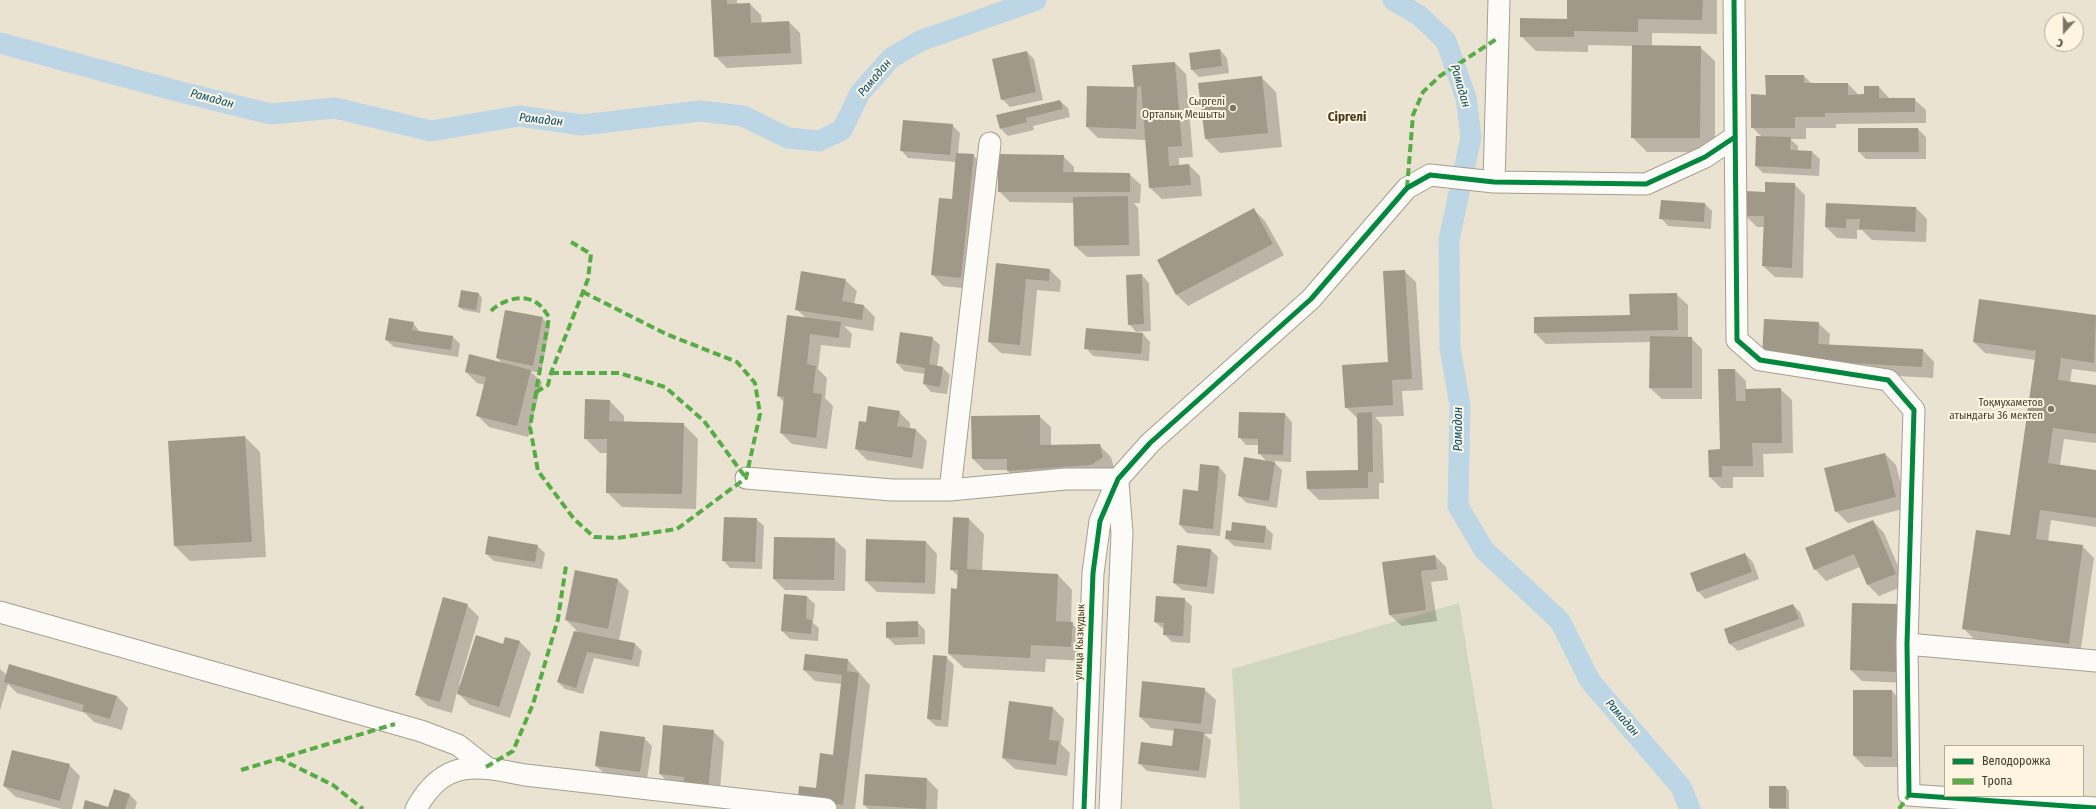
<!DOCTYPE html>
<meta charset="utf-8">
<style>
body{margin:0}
#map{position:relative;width:2096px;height:809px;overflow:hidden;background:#ebe3d1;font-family:"Fira Sans Condensed",sans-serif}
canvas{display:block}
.legend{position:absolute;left:1944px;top:745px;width:140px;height:52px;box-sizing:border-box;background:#fef5e1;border:1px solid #b3ab9a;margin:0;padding:5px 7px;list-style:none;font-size:12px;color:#423c2f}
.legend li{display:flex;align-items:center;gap:8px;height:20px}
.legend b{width:20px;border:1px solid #b3ab9a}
.north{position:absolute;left:2044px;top:12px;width:40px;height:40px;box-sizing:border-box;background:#fef5e1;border:1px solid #b3ab9a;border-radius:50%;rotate:201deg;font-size:11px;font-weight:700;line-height:16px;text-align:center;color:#423c2f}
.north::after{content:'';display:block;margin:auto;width:14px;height:18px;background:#7d7668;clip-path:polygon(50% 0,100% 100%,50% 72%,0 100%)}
</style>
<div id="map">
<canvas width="2096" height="809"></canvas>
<ul class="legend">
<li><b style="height:5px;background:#00873e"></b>Велодорожка</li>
<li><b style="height:5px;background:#56ac45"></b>Тропа</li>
</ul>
<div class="north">С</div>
</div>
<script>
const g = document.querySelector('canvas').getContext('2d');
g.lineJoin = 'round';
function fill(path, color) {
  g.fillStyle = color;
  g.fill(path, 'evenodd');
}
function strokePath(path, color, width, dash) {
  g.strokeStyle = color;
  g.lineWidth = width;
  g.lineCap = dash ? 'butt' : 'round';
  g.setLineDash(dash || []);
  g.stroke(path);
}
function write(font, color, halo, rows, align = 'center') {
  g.font = font + ' "Fira Sans Condensed",sans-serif';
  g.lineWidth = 4;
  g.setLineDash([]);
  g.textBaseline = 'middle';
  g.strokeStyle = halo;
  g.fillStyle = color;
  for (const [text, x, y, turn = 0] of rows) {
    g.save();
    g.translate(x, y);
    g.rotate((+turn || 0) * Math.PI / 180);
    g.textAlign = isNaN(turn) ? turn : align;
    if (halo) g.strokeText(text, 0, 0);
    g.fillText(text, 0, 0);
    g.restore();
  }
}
const green = new Path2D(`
 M1459,603L1493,809H1240L1232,669Z`);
const shadow = new Path2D(`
 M712,0H737V4H750L761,15L762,23L789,22L800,33L802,64L727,68L715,56Z
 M1568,0H1717V34L1652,33V46L1700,47L1715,61V152H1647L1632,137L1633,46L1588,45V52L1536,51L1521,36L1568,20Z
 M1220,50L1227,58L1229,73L1199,77L1192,70Z
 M1027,52L1034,59L1043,100L1010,107L1002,99Z
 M1175,63L1186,74L1193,157L1179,158V166L1189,165L1200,176L1202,196L1162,199L1150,188L1146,140L1098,138L1087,127L1088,87L1135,88Z
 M1804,76L1812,84H1848L1859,95H1865L1879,87L1890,99H1914L1926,110V123L1836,124V128H1806V139H1790L1798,146V151L1812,152L1820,159L1819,176L1763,173L1756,166L1762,137L1752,127L1767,96Z
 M1261,77L1276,92L1282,147L1220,153L1205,138Z
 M1060,101L1068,108L1070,117L1033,126L1034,130L1008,136L1001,129Z
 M952,125L960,133L958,154L973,155L984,167L972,289L943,286L932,274L953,200L956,162L908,158L901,150Z
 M1859,129H1918L1926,137V159H1866L1859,152Z
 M1063,156L1074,167V173L1129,174L1141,185L1140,203H1134L1138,208L1140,256L1087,257L1075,246L1074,203L1010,202L999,191Z
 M1794,184L1805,195L1803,278L1775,277L1763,266L1765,227H1757L1745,215L1766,193Z
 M1705,204L1712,211L1711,229L1668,226L1661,218Z
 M1827,204L1916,208L1927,219L1926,242L1872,240L1862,230H1857V239L1837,238L1826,227Z
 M1254,210L1265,221L1284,255L1188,306L1177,295L1158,260Z
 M997,264L1050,270L1061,281L1060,292L1037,290L1031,356L1001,353L989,342Z
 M1404,271L1416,282L1423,390L1402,391L1404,416L1375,417L1382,425L1384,483H1379V499L1319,500L1308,489L1307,472L1359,471L1358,419L1346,407L1390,363Z
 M1142,275L1149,283L1151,331L1136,332L1129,324Z
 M845,280L857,291L854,304L864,306L875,317L873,331L844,326L852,334L850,348L821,345L818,369L827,378L825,398L833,406L827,449L792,444L781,433L785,403L778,396L806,318L796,309Z
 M479,294L482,298L480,313L463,310L459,307Z
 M1676,294L1688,305V338H1691L1702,349V399H1662L1650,388L1651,342L1546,344L1535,333L1631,316Z
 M1980,300L2096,316V372L2072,369L2070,383L2096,386V443L2064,439L2060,465L2096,471V527L2051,520L2048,542L2082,546L2094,558L2080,655L1975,640L1964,629L2011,536L2036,360L1985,353L1974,342Z
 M542,318L550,326L541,373L530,371L542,382L528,437L489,427L477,415L485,385L477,383L466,372L503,364L497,358Z
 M413,323L420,332L453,337L460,344L458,357L394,347L386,340Z
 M1818,323L1830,334L1829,345L1923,350L1934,362L1933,378L1774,369Z
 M1087,329L1143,334L1150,342L1149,361L1093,356L1086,348Z
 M932,338L940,345L937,367H942L950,375L947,394L931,392L924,384L925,374L904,371L897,363Z
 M1735,370L1746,381V390L1780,389L1792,400L1793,453L1763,454L1764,477H1733V488H1721L1710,477L1709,451L1721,450Z
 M610,401L624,416V423L683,424L698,439L696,509L622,507L607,492L608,453H600L585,438Z
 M899,412L910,423V429L916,430L927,441L923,469L867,460L856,449L867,423Z
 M1285,414L1292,422L1291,462L1273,461L1282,470L1277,508L1247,503L1239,496L1267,462L1259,453V445H1246L1239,437Z
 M1039,416L1051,427V446H1100L1111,457L1114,468L1103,476L1019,482L1007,470H984L973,459L972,417Z
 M245,437L260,452L266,557L190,561L175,546L169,442Z
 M1885,454L1896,465L1907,508L1848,523L1836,511Z
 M1219,467L1226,475L1220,536L1187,533L1180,525L1198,492Z
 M954,518L969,519L984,534L982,571L1058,575L1072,590L1071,623L1087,637L1086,661L1046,659L1045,672L964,668L949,654L958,576L951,569Z
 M756,519L764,526L762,569L730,568L723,560Z
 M1873,521L1884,533L1906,585L1879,596L1868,585L1860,567L1826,581L1815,569Z
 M1265,527L1273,534L1271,550L1234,546L1226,538L1232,532Z
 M834,539L846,550L845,591L785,590L774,579Z
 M926,542L937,554L935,594L877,592L866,581Z
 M537,546L545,553L542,569L494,561L486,554Z
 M1211,550L1218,557L1214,594L1182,590L1174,583Z
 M1745,554L1753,562L1759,579L1705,599L1698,591Z
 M1435,556L1446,567L1448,580L1431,582L1437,621L1402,626L1390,615L1383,563Z
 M576,571L618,580L629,591L619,641L635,644L642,651L639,667L594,658L583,694L565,689L558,682L578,632L566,620Z
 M785,595L807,597L815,604L813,623L819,628L818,641L790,639L782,631Z
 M1184,599L1192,606L1190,643L1172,642L1164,634L1165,630L1155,622Z
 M467,605L479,617L459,685H461L503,645L506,638L520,642L531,653L510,718L470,705L457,692L452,713L428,706L416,695Z
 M1793,605L1800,612L1805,626L1738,651L1730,644L1725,630Z
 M1898,605L1907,683L1862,681L1851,670Z
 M917,622L925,630V644L895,645L887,637Z
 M946,657L954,665L948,727L936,726L928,719Z
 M848,660L870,685L855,809H809L833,756L842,684L815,681L804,670Z
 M0,669L7,675L117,696L128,708L122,730L94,722L85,713L17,693L8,684L0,710Z
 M1204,689L1216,700L1212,734H1204L1211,740L1206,778L1147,771L1139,763L1173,747L1175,731L1151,728L1140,717Z
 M1892,691L1903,703V767H1865L1854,756Z
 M1053,708L1064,719L1061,744L1070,753L1067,776L1015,769L1003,758Z
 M713,731L724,742L719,801L671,785L660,774Z
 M644,738L652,746L647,779L604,773L596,766Z
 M69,765L80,776L72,809H62L16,797L4,786Z
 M927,779L938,790L937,809H868L864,805Z
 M1786,787L1789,791V809H1771L1770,807Z
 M129,794L137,802L135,809H84L109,808Z`);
const canal = new Path2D(`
 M1393,0L1420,16L1446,41L1466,98L1471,137L1449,240L1450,348L1460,405L1458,506L1484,550L1560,621L1590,681L1681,787L1690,809
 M0,43L177,91L271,114L335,108L431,131L519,116L582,125L700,111L743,116L788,138L819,141L842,130L860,93L891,58L920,41L1036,0`);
const building = new Path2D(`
 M711,0H727V4L750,3L751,23L789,21L791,53L714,57Z
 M1567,0H1703L1702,20L1638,19V32L1574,31V37H1520V18L1567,19Z
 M1632,45L1701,46L1700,138H1631Z
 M1220,49L1222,66L1191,70L1189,53Z
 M1027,51L1036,92L1001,100L992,59Z
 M1175,62L1182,146L1168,147L1169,166L1189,164L1191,185L1149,188L1141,86L1137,87L1136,129L1086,127L1087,86L1134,87L1132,65Z
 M1765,75H1804V83H1848V95L1864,94V86H1879V98H1915V112L1825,113V117H1795V128H1751V94L1766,95Z
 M1262,76L1268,133L1205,139L1198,83Z
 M1060,100L1063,109L1026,118L1027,122L1000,129L996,115Z
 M903,120L953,124L950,155L900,151Z
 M1858,128H1918L1919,152H1858Z
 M1756,136L1791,137L1790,150L1812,151L1811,169L1755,166Z
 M956,153L974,154L961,278L931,275L939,198L952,199Z
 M998,154L1064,155L1063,172L1130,173V192H998Z
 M1765,182L1795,183L1792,268L1762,266L1764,216H1744L1745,191L1765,192Z
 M1128,196L1129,245L1074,246L1073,197Z
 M1661,200L1705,203L1704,222L1659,219Z
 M1826,203L1916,207L1915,232L1859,229L1860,219H1846V228L1825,227Z
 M1254,208L1273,244L1176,295L1157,260Z
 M996,263L1050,269L1049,281L1026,279L1020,345L988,342Z
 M1405,270L1412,379L1392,380L1393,405L1345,408L1342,365L1388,362L1383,271Z
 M801,271L846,279L842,301L864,305L862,320L795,310Z
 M1142,274L1144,324L1128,325L1126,275Z
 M461,290L479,293L476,310L458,307Z
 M1677,293L1678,330L1534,333V317L1630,315L1629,294Z
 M1979,299L2096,315L2094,363L2061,358L2058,380L2096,385V434L2053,428L2048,463L2096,470V518L2040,510L2036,539L2083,545L2069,644L1962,629L1976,530L2010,535L2036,351L1973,342Z
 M505,310L543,317L533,366L496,358Z
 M787,315L841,322L839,338L810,334L807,364L816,366L813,393L822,394L816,438L780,433L784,397L777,396Z
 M389,318L414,322L412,330L453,336L451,350L385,340Z
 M1764,319L1819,322L1818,344L1923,349L1922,367L1762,358Z
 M1086,328L1143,333L1141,354L1084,349Z
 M900,332L933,337L929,364L943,367L940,387L923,384L925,368L896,363Z
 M1650,336L1692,337V388H1649Z
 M469,354L531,370L517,426L476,416L486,377L465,372Z
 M1718,369H1735L1736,401H1746L1745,389L1781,388L1782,443H1752L1753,466H1722V477H1709L1708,450L1720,449Z
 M585,399L610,400L609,421L684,423L682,494L606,493L607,439H584Z
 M868,406L900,411L897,426L916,429L912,458L855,449L859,421L866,422Z
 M1239,412L1285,413L1283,455L1258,454V439L1238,438Z
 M1372,412L1373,472H1368V488L1307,489L1306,471L1358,470L1357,413Z
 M1040,415V445L1100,444L1103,457L1091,465L1007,471V459H972L971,416Z
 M245,436L252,542L174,546L168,441Z
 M1885,453L1896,497L1835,512L1824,468Z
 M1244,457L1275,462L1269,501L1238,496Z
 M1200,464L1219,466L1213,529L1179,525L1183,489L1198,491Z
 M724,517L757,518L755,562L722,561Z
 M953,517L969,518L967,569L1058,574L1056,621L1073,622L1071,647L1031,645L1030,658L948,654L951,588L957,589L958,570H950Z
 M1873,520L1896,574L1867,585L1854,554L1814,570L1805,548Z
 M1232,522L1266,526L1264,543L1225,539L1226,530L1231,531Z
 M488,536L538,545L535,562L485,554Z
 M774,537L835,538L834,580L773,579Z
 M866,539L926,541L925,583L865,581Z
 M1177,545L1211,549L1207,587L1173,583Z
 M1745,553L1752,572L1697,592L1690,573Z
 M1435,555L1437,569L1421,571L1426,610L1389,615L1382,562Z
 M575,570L618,579L608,629L565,620Z
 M784,594L807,596L806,619L812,620L811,634L781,631Z
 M1156,596L1185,598L1183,636L1163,635L1164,623L1154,622Z
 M443,597L468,604L440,702L415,695Z
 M1852,603L1899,604L1896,672L1850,670Z
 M1793,604L1799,619L1729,644L1724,629Z
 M918,621V637L886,638V622Z
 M574,631L635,643L632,660L587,652L576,688L557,682Z
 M476,635L503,644L505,637L520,641L499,707L457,694Z
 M805,654L848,659L847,671L859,673L843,805L798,799L799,786L816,788L820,753L833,755L842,675L803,670Z
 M933,655L947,656L941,720L927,719Z
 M9,664L117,696L110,719L82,711L84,705L4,682Z
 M1142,681L1205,688L1201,724L1139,717Z
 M1853,690H1892V757L1853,756Z
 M1009,701L1053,707L1049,740L1059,741L1056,765L1002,758Z
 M663,725L714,730L708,790L683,788L684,777L659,774Z
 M1174,728L1204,732L1199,771L1138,764L1141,742L1172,746Z
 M600,731L645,737L640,772L595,766Z
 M12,750L70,764L60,801L3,786Z
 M865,774L927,778L926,809L863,805Z
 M1769,786H1786V808H1769Z
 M114,789L130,794L125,809H83L85,800L108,807Z`);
const minor = new Path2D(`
 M1734,0L1737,340L1760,360L1888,380L1914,410L1907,644L1909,795L2096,808
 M1494,182L1499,0
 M746,478L892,490H950L1065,479H1118
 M950,490L990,143
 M0,612L421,731L458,745L486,767
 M1907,644L2096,661
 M416,809C444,758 476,765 525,775L826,809
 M1084,809L1093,573L1100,521L1118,479L1150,443L1311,299L1407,188L1430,175L1494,182L1646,184L1705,157L1735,137
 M1110,809L1122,533L1118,482`);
const quiet = new Path2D(`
 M1407,188L1413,115L1423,92L1440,76L1498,38
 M491,311C502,300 523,293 537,303C542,306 546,313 549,317L530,427L538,471L574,519L594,537L617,538L677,529L746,478L760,414L755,383L737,362L666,334L583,292
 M551,373H619L665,387L704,421L746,478
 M536,392L548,385L551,373L588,279L591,254L571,242
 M278,758L333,785L363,809
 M486,767L513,751L533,704L558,619L566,566
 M241,770L395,724
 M1899,809L1909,795`);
const cycleway = new Path2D(`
 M1734,0L1737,340L1760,360L1888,380L1914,410L1907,644L1909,795L2096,808
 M1084,809L1093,573L1100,521L1118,479L1150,443L1311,299L1407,188L1430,175L1494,182L1646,184L1705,157L1735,137`);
const markers = [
 [1233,108,4,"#7d7668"],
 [2051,409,4,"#7d7668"]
];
const poiNames = [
 ["Сыргелі",1225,102],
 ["Орталық Мешыты",1225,115],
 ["Тоқмухаметов",2043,403],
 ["атындағы 36 мектеп",2043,416]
];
const streetNames = [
 ["улица Кызкудык",1080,642,-88]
];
const waterNames = [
 ["Рамадан",875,78,-50],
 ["Рамадан",1460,86,74],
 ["Рамадан",212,99,15],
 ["Рамадан",541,120,6],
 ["Рамадан",1459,429,-90],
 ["Рамадан",1622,718,49]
];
const quarterNames = [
 ["Сіргелі",1347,117]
];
fill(green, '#d0d7be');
fill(shadow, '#0003');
strokePath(canal, '#bcd6e5', 21);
fill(building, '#a09989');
strokePath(minor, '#a59e91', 23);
strokePath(minor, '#fcfbf8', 21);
strokePath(quiet, '#56ac45', 4, [8, 4]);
strokePath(cycleway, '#00873e', 5);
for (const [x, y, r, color] of markers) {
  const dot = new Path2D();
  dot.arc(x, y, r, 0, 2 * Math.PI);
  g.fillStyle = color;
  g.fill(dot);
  strokePath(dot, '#fef5e1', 1.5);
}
write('11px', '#423c2f', '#fef5e1', poiNames, 'right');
write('11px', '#423c2f', '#fef5e1', streetNames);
write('italic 12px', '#034d73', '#fef5e1', waterNames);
write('bold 13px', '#473b1f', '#fef5e1', quarterNames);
</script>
